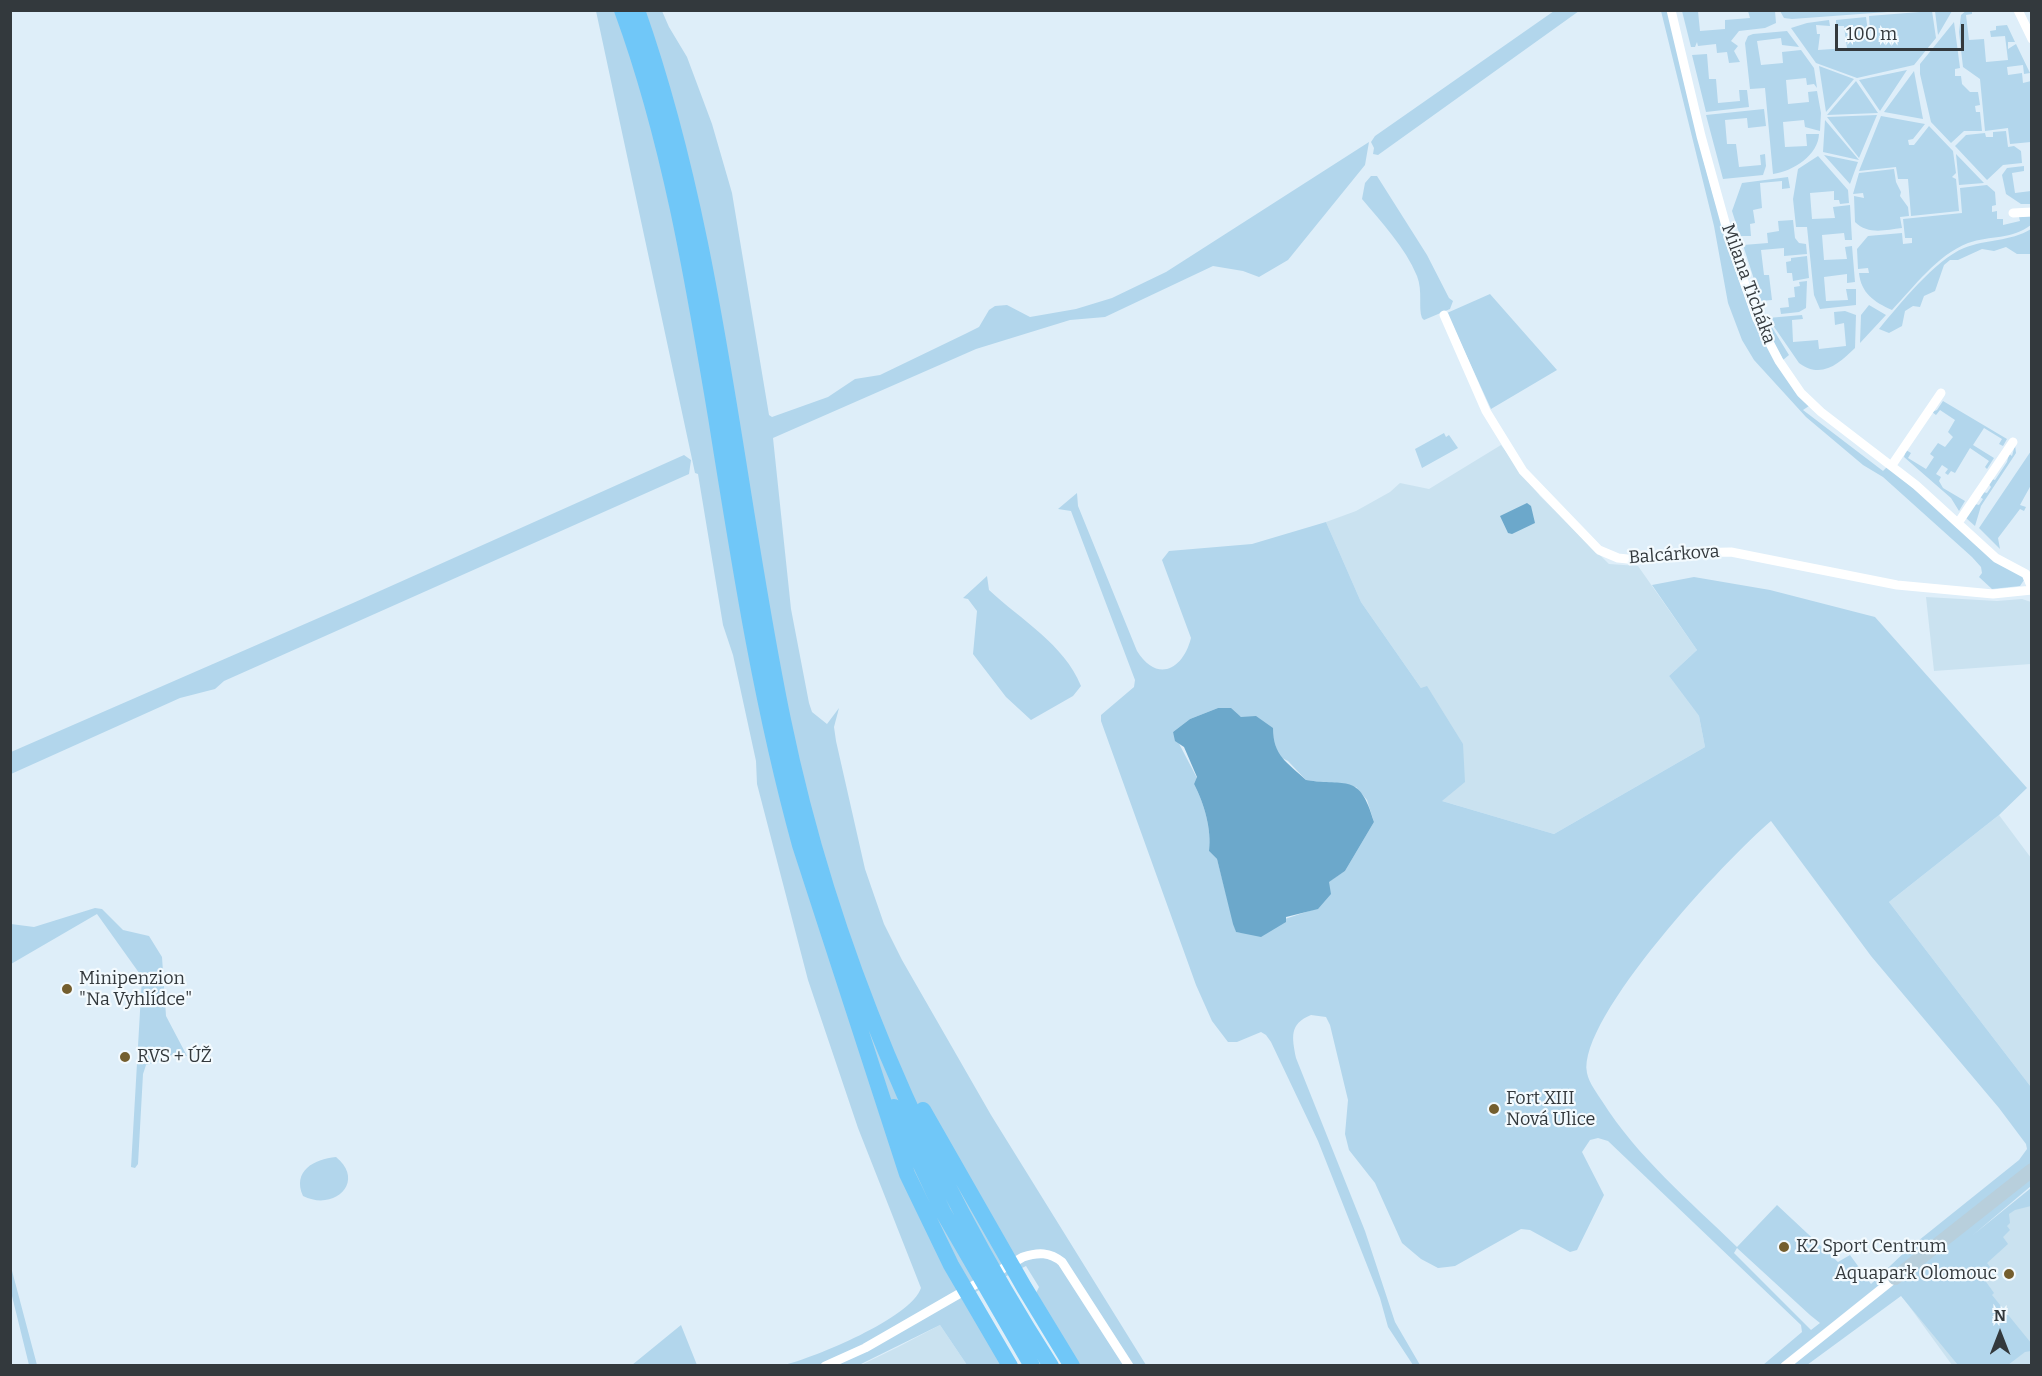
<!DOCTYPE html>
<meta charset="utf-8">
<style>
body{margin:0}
#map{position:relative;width:2042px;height:1376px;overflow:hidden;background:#deeef9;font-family:Bitter,serif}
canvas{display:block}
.frame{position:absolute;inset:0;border:12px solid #33393d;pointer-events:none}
.north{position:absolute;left:1970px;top:1304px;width:60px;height:60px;-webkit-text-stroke:4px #f3fafe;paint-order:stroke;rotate:0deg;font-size:16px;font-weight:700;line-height:24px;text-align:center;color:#33393d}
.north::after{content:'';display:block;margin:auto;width:21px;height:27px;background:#33393d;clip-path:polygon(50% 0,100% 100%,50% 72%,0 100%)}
.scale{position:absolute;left:1835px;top:24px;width:129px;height:27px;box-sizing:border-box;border:3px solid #33393d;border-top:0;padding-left:8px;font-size:18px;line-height:21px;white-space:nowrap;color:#33393d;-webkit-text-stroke:4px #f3fafe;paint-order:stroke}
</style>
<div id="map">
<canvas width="2042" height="1376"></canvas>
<div class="frame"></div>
<div class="north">N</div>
<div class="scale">100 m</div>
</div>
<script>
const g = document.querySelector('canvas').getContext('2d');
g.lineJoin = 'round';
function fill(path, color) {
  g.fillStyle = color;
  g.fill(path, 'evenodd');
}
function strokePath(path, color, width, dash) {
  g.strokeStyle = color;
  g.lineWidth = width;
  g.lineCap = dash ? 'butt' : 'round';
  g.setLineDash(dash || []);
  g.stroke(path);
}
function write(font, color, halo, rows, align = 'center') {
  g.font = font + ' Bitter,serif';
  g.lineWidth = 4.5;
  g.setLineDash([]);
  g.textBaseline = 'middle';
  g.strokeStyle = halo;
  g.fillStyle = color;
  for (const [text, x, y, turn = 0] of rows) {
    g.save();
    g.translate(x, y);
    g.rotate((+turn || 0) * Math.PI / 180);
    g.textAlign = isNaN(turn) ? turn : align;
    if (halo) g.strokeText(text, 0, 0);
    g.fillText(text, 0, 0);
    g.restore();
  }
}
const built = new Path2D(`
 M1501,445L1540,496L1609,564L1638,566L1697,650L1669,676L1699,716L1705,747L1554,834L1442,801L1421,688L1361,602L1326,522L1356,511L1390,492L1400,483L1429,489Z
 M1926,597L1997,601L2022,599L2031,602V664L1934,671Z
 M1999,815L2031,858V1087L1889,902Z
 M2031,1191V1365H1952L1901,1295Z
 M940,1325L967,1365L859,1366L898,1347Z`);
const green = new Path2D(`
 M1967,10L1972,11V14L1966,15L1969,40L1984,39L1986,62L2008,60L2005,36L1991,37L1990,31L1996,30V26L2007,25L2015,42H2008V49L2016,44L2030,73L2024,74L2023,65L2007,67L2008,75L2022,73L2023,83L2031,81V142L2010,144L2008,128L1985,131L1980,79L1963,67L1959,32L1961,15Z
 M596,11H662L669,27L687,57L712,124L732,193L769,415L772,417L828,397L855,379L880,375L965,334L979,327L989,310L995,306L1007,305L1030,317L1076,309L1112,298L1166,272L1369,142L1365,165L1288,260L1259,277L1243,271L1213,266L1105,317L1070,320L976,349L773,438L791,609L809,703L812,712L827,724L839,708L834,727L836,741L865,869L884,924L902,960L991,1115L1146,1365H1079L1036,1293L1039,1287L1026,1266L962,1299L1004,1365H967L940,1325L859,1365H784C814,1358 911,1318 921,1288L858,1128L808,980L757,784L756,761L733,655L723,625L698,474L695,473Z
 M1554,11H1579L1378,155L1373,154L1374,148L1371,142L1375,136Z
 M1661,11H1668C1686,91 1704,171 1730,249C1749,307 1767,359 1809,406L1803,410L1883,471L1887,467L2022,576L2024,580L2020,586L1992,589L1979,577L1982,573L1981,567L1972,557L1883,477L1863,465L1806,417L1754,360L1742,340L1728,303L1714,226Z
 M1682,11H1698L1700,31L1725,29V20L1750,18L1748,11H1775L1776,23L1765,28L1739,31L1731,41L1738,46L1734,51L1740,62L1729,63L1727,52L1717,53L1716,44L1698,46L1697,42L1695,47H1691Z
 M1780,11V10L1901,11L1792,19L1784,18Z
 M1932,11L1936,38L1914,65L1857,78L1816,63L1791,28L1807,23L1829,20L1830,26L1816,25L1817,34H1820L1818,50L1847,48L1844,26H1836V20L1866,17L1869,39L1876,38L1875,30L1870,31L1869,16Z
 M1935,11H1952L1938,35Z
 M1954,22L1960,68L1955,69V76H1961L1962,84L1970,92H1978L1980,105L1975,106L1976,112H1980L1982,131H1964L1951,143L1931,122L1920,74V64Z
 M1787,31L1799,47L1782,45L1781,38L1757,41L1761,65L1783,63L1782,52L1801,50L1814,68L1817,88L1814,84L1807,85L1806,78L1786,80L1788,104L1809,102L1808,92L1817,91L1821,113L1820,131L1805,127L1804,120L1783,122L1785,147L1807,146L1806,134H1819C1818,155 1794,171 1773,174L1765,88L1750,89L1745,43L1748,36L1753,34Z
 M1707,54L1709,79H1716L1718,103L1740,101L1739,90H1747L1749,107L1706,112L1692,55Z
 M1819,66L1854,79L1826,112Z
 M1907,70L1880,111L1859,80Z
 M1914,71L1923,119L1884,112Z
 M1856,81L1878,113L1827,115Z
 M1764,109L1766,126L1748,128L1747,118L1725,120L1727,144H1736L1739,167L1761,165L1760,155L1765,154L1766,166L1763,175L1723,179L1706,115Z
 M1877,115L1859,158L1827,117Z
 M1881,116L1925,124L1913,139L1908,140L1909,145H1914L1929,126L1953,151L1956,173L1952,177L1956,179L1959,211L1911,216L1908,179H1898L1896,167L1859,171Z
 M1825,120L1859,160L1823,152Z
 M2006,131L2008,147L2014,146L2021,151L2022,163L2003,165L1987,180L1955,146L1966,135L1985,133L1986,137H1993V132Z
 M1956,154L1984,183L1959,185Z
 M1824,155L1858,162L1850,184Z
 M1818,156L1848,190L1849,203L1840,204L1839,200H1834V191L1810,193L1812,219L1835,218L1833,207L1850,205L1852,240H1845L1844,233L1822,235L1824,260L1847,259L1845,247L1852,246L1855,282L1847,283V274L1824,277L1826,301L1848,300L1846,289H1856V305L1820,309L1814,295L1807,227H1796L1793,199L1798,169Z
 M2024,166V171L2012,173L2015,193L2031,191V204H2021L2006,194L2002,175L2007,168Z
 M1894,169L1896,182L1901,192L1900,196L1908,207L1909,216L1900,217L1902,228C1885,230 1868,235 1855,222L1854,196L1864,198L1863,193L1853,194L1859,173Z
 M1371,176H1377L1427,255L1449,298L1453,301L1450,309L1424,320L1422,318C1418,308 1423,291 1417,276C1405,247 1382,223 1362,199L1365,183Z
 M1788,177L1790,188L1782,189V181L1760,183L1762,208L1753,210L1755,223L1750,224L1751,236H1740L1732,211L1742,183Z
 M1987,185L1995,192L1996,205L1992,206V212L1997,211V219H2003V225L2020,221L2019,217L2031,216V225C2011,240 1991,235 1968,243C1937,255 1914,287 1892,310C1874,302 1861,293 1859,273H1869L1868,268L1858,269L1857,249L1868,236L1902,233L1903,244L1912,243V238H1905L1903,219L1962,213L1960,188Z
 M1793,220L1795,238L1799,243L1806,244L1807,254L1784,256V248L1761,250L1764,275H1769L1772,300L1761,301L1743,245L1768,243L1767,233L1779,231L1778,221Z
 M2031,229V254H2017L2006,247L1994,251L1982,249L1958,260H1950L1944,265L1935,291L1924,296L1920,307L1913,306L1905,311L1902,326L1889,333L1879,329C1899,305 1935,260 1964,248C1986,239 2010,242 2031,229Z
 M1807,256L1809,278L1793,281L1792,273H1787L1786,262L1791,261V258Z
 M1807,281L1806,308L1799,312L1781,314L1780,308L1789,307L1788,298L1795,297L1794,287L1800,286L1799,282Z
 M1490,294L1557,370L1491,409L1447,313Z
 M1869,305L1886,315L1860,343L1861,315Z
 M1762,311L1789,355L1783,360L1765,326Z
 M1845,311L1856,315L1855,348C1839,363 1822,380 1799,363L1768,318L1802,315L1803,319L1792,320L1793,342L1818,340L1819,349L1846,346L1844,323L1835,325L1834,312Z
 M1943,401L2007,439L2003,446L1999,444L2002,439L1984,428L1973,445L1994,458L1987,469L1985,467L1989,461L1970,448L1955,473L1951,471L1948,475L1945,473L1948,469L1942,465L1936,474L1941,477L1939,481L1943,488L1965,501L1959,511L1951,498L1904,457L1906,450L1911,453L1908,458L1926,469L1934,457L1930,454L1938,443L1945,447L1953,437L1948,432L1955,420L1940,410L1936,415L1932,412L1937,410Z
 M1444,433L1446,437L1449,435L1458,448L1422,468L1415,449Z
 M2015,445L2016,453L1981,506L1975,526L1966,518L1975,504L1979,505L1983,499L1980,497L1983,492L1987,493L1991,487L1989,484L1992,479L1995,480L2007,462L2009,454L2012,456Z
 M2031,451V485L2020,505L2026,507L2024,511L2020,509L1998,538L2000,549L1979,528Z
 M684,455L691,460L689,474L224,681L215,689L180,698L11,774V752L353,603Z
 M1077,493L1078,506L1137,651C1157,683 1183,670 1191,638L1162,560L1169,551L1252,544L1326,522L1361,602L1421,688L1427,686L1463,744L1465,782L1442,801L1554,834L1705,747L1699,716L1669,676L1697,650L1652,585L1694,577L1770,590L1875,617L2027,788L1999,815L1889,902L2031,1087V1186L1973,1235L2031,1188V1206L2015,1210L2009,1214L2010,1223L2007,1226L2010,1230L2003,1237L2008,1244L1987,1263L1994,1272L1984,1279L1994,1293L1992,1295L2031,1343V1351L2025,1352L2008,1365H1958L1901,1296L1807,1365H1763L1802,1332L1801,1325L1608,1141L1598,1138L1590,1140L1582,1152L1604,1195L1577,1250L1570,1252L1530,1230L1521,1229L1455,1266L1447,1267L1438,1268L1421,1259L1402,1243L1375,1183L1349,1150L1345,1134L1348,1100L1330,1025L1326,1017L1311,1015C1289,1024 1292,1037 1296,1058L1365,1231L1395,1322L1420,1365H1413L1388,1327L1380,1298L1318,1141L1271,1042L1266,1035L1261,1032L1237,1042H1228L1212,1021L1196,985L1101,721V715L1134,687L1135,680L1071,511L1058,509ZM1218,708L1241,717L1273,745L1278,756L1288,761L1306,780L1356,787L1367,800L1374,822L1345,871L1328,882L1318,908L1243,933L1236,932L1217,859L1209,851C1212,830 1204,803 1194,784L1197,778L1173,732L1190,719ZM1771,821L1871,956L1999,1108L2026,1144L2027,1149L2019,1160L1908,1249L1871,1284L1850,1255L1838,1262L1777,1205L1737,1247C1689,1200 1638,1158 1602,1101C1597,1093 1589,1083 1587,1073C1577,1018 1728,857 1771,821ZM1737,1248L1810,1315L1820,1323L1811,1330L1734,1253Z
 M987,576L989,590C1021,620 1064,644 1081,686L1073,696L1031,720L1006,697L973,654L977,611L968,599L963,598Z
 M95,908L102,909L123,930L149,936L162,957L166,1016L187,1056L173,1054L165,1060L146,1065L143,1074L138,1164L135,1168L131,1167L142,977L97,914L11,964V924L34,927Z
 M336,1157C366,1181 335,1212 303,1196C292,1171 314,1159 336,1157Z
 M10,1260L11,1267L37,1365H29L12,1296Z
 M681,1325L697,1365H632Z`);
const water = new Path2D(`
 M1527,503L1531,506L1535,523L1512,534L1508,533L1500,516Z
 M1218,708H1231L1241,717L1256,716L1273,728C1273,756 1287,762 1306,780C1347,787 1359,771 1374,822L1345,871L1329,882L1331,894L1318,909L1286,917V922L1261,937L1236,932L1233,924L1217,859L1209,851C1212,830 1204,803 1194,784L1197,777L1184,747L1175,741L1173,732L1190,719Z`);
const street = new Path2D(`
 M1671,10L1701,136L1731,244L1757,319L1779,361L1801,393L1821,412L1916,485L1996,558L2026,574L2032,588
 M2018,10L2032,39
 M2013,213L2032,212
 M1444,315L1486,411L1523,471L1599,550L1618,558L1637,560L1682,553L1731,552L1897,585L1993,594L2032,590
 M1892,465L1941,393
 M1958,523L2013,442
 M825,1366L865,1348L1023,1257C1038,1252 1050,1252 1062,1262L1129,1366
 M1785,1366L1895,1278`);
const secondary = new Path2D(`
 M1895,1278L2032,1170`);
const highway = new Path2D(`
 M622,10C670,141 693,280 716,417C739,561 761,704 800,845L907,1174L951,1265L1010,1366
 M637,10C718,239 734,484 783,720C830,949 925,1169 1051,1366
 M894,1107L943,1212L1032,1366
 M923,1110L1024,1287L1072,1366`);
const markers = [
 [67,989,6,"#745e2e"],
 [125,1057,6,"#745e2e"],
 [1494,1109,6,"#745e2e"],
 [1784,1247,6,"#745e2e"],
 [2009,1274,6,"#745e2e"]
];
const streetNames = [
 ["Milana Ticháka",1748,284,70],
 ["Balcárkova",1674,555,-4]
];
const poiNames = [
 ["Minipenzion",79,979],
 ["\"Na Vyhlídce\"",79,1000],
 ["RVS + ÚŽ",137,1057],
 ["Fort XIII",1506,1099],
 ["Nová Ulice",1506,1120],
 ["K2 Sport Centrum",1796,1247],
 ["Aquapark Olomouc",1997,1274,"right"]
];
fill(built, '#cae2f0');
fill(green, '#b2d6ec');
fill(water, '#6ca8cb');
strokePath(street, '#fff', 9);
strokePath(secondary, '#b8cfdc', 14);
strokePath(highway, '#70c7f8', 16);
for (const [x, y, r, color] of markers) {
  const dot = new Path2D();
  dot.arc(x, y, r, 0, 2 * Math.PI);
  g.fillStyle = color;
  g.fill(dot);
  strokePath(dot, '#f3fafe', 2);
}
write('18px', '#33393d', '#f3fafe', streetNames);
write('18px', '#33393d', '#f3fafe', poiNames, 'left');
</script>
